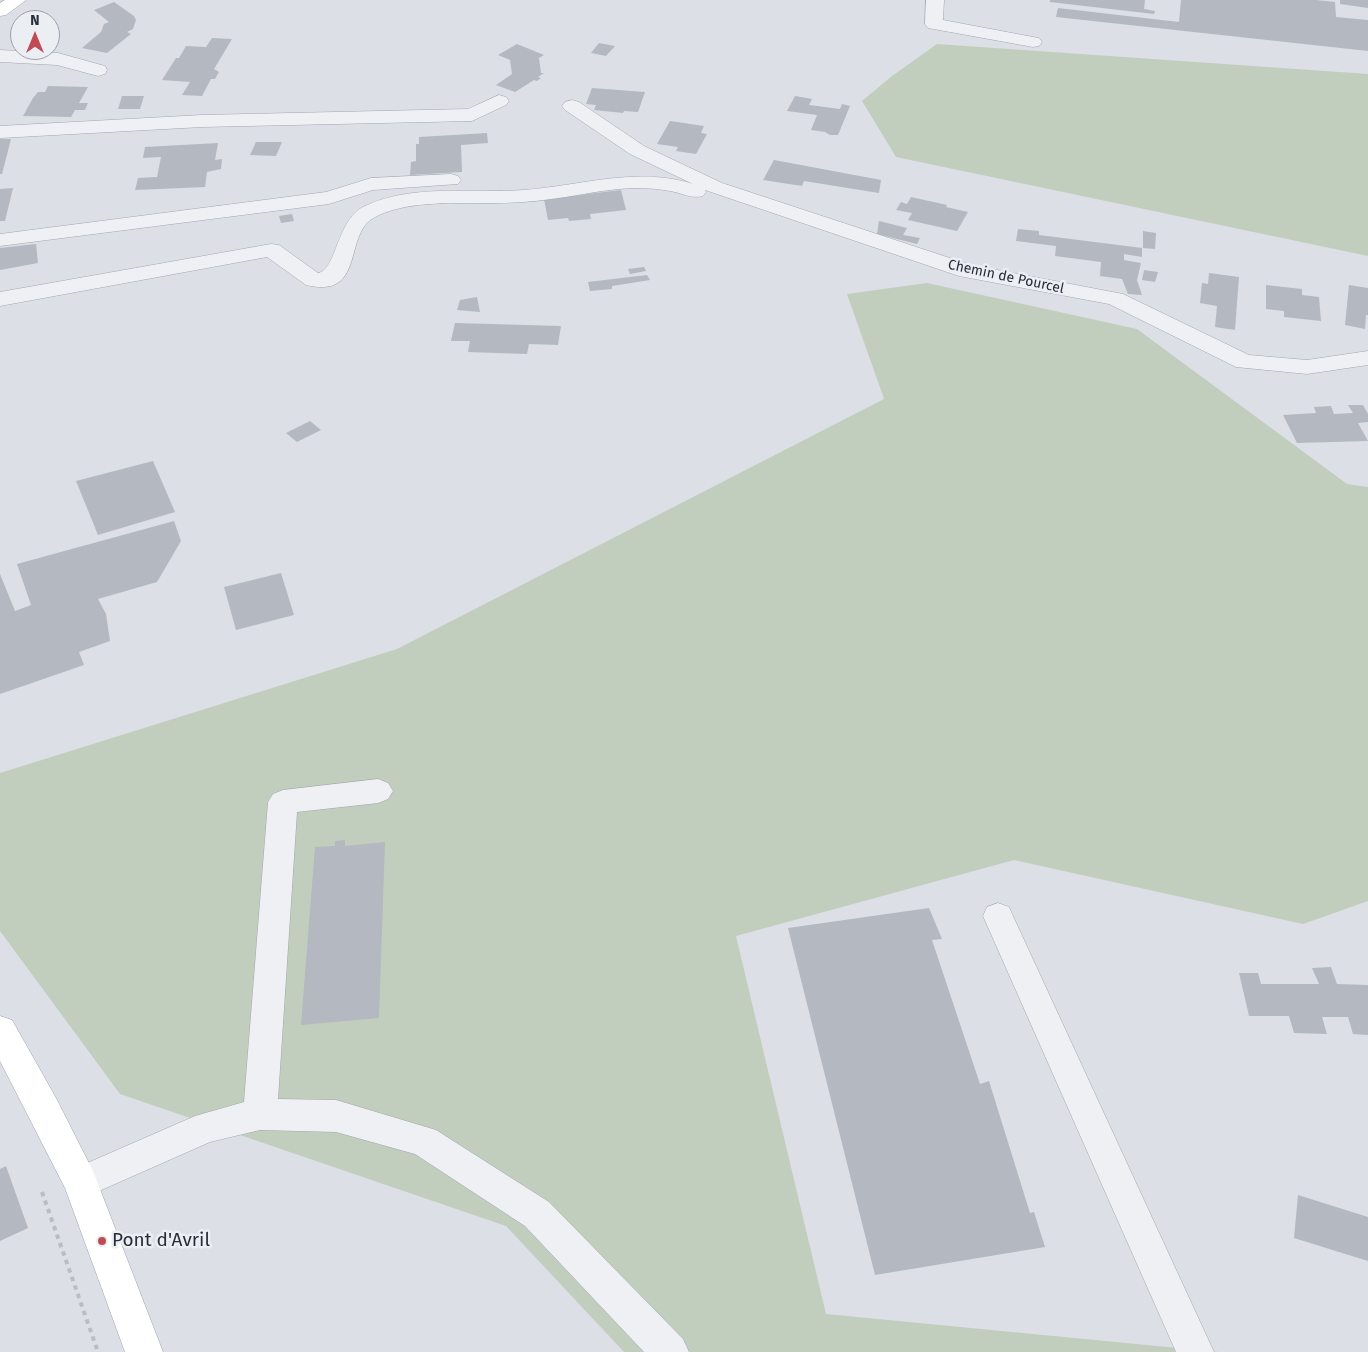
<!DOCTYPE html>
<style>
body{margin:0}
#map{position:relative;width:1368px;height:1352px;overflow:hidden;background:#dcdfe5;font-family:"Fira Sans",sans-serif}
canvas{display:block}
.north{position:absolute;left:10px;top:10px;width:50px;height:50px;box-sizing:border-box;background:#ebeef3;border:1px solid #9da1a9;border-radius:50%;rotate:0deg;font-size:14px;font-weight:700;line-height:20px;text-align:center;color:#282d3a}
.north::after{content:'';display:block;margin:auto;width:18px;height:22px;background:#c04b54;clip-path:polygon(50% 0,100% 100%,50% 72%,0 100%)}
</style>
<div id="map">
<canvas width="1368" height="1352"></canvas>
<div class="north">N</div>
</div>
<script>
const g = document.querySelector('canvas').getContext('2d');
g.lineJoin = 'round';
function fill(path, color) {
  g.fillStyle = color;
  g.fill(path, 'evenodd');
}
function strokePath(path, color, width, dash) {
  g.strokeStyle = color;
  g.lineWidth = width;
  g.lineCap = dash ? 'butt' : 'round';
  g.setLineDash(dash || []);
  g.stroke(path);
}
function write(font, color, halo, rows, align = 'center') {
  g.font = font + ' "Fira Sans",sans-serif';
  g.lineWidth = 5;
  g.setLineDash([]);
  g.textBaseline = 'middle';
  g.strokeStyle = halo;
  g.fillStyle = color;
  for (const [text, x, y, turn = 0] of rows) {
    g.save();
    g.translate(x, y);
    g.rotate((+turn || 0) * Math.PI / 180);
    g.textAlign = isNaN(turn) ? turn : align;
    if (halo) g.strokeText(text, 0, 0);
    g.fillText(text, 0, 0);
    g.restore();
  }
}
const green = new Path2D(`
 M937,44L1368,74V256L896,157L862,101L892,76Z
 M927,283L1137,329L1347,484L1368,487V901L1303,924L1014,860L736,936L826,1314L1219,1352H624L506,1226L120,1094L0,931V773L397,649L884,399L847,294Z`);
const building = new Path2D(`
 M1050,0H1145L1144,9L1155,11L1154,14L1050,2Z
 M1181,0H1316L1335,2L1336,17L1368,20V51L1056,17L1058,8L1179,22Z
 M1340,0H1368V8L1340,4Z
 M114,2L134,16L136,20L133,29L127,32L131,34L107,53L82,48L101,32L104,24L109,22L94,10Z
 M212,38L232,39L214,69L219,72L215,79H211L202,96L182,95L190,82L162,80L176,58H179L186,46L206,47Z
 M599,43L615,46L606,56L591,53Z
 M517,44L544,55L539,58L541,73H544L538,77L541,78L537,81L534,80L515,92L496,85L512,74L510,60L498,55Z
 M48,86L88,87L79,103H88L85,110H75L71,117L23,116L33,98L38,92H45Z
 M592,88L645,92L638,112L624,111L623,113L594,110L596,105L586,104Z
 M122,96H144L140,109H118Z
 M795,96L812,99L809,105L840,109L842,104L850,106L838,135H830L825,132L811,130L817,115L787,111Z
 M670,121L704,126L701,133L707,134L696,154L676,151L678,147L657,144Z
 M487,133L488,143L461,145L462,172L410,175L411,162L416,161V144H419V137Z
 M0,139H11L2,174H0Z
 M256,142H282L276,156L250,155Z
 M218,143L215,160L222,159L221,169L207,172L205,187L135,190L138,178L157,177L161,157L143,158L145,147Z
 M774,160L881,180L879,193L804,181L802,186L763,180Z
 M13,188L5,221H0V189Z
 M621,190L626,210L590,214L591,219L569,221L568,218L548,220L544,199Z
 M911,197L947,205L946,207L968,212L957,231L908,220L912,213L896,210L901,202L907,204Z
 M292,214L294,221L281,223L279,216Z
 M879,221L907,228L903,235L920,238L917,244L877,234Z
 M1018,229L1039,231V235L1142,248V257L1124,254V260L1141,263L1137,280L1142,295L1128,294L1122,279L1100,276L1101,262L1055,256L1056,246L1016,241Z
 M1143,231L1156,233L1155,249L1143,248Z
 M36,244L38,263L0,270V248Z
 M644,267L646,271L630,274L628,269Z
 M1144,270L1158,272L1155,282L1142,280Z
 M1209,273L1239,277L1235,330L1215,327L1217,306L1200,303L1202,283L1208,284Z
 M647,275L650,280L612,286V289L590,291L588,282Z
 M1266,285L1302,289V295L1319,297L1321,321L1284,317V311L1266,309Z
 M1349,285L1368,288V315H1366L1365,329L1345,325Z
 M477,297L480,312L457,310L460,300Z
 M455,323L561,326L558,345L529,344L527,354L468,352L470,341H451Z
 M1348,405H1363L1368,414V422L1358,423L1368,441L1297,443L1283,415L1316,413L1314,407L1331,406L1334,414L1353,413Z
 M310,421L321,430L297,442L286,433Z
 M153,461L175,512L98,535L76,481Z
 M174,521L181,541L157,582L98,599L106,614L110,641L79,652L84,665L0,694V574L15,611L31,605L17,564Z
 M281,573L294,615L236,630L224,587Z
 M345,840V846L385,842L379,1018L301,1025L315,847L335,846V841Z
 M929,908L942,939L932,940L980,1084L989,1081L1030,1213L1034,1212L1045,1247L875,1275L788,928Z
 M1331,967L1337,984L1368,985V1035L1353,1034L1348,1017H1322L1327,1034L1294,1033L1289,1016H1249L1239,973H1258L1261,984H1319L1312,968Z
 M6,1166L28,1228L0,1241V1169Z
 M1298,1195L1368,1217V1261L1294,1238Z`);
const path = new Path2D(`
 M42,1192L98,1352`);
const minor = new Path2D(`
 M926,0H944L943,20L1033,37L1039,38L1042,42L1039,46L1033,47L928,28L925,24Z
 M0,50L58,53L105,66L107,70L105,74L98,76L57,65L0,62Z
 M499,95L506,97L509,101L506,105L472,121L202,127L0,138V126L202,115L468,109Z
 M572,100L579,102L644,146L722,183L971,265L1123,294L1249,355L1307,360L1368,351V365L1307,374L1236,367L1109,304L959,276L705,190L706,192L703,196C691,199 682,193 670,191C659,189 648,188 636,188C598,189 561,200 523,202C484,205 444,200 405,207C392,210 376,214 367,223C346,246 361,298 306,285L267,257L0,306V292L271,244L279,245L318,273C336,271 337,220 363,207C412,183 471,194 524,190C580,186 637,166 693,184L630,154L565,110L562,106L565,102Z
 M451,174L458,176L461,180L458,184L373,190L329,204L0,246V234L326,192L371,178Z
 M378,779L388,783L393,791L388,799L378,803L297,812L278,1099L336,1100L436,1130L549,1202L683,1339L689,1352H644L525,1226L415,1154L336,1132L260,1130L210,1142L81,1199L69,1195L64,1183L69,1171L195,1116L244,1102L268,802L273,794L283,790Z
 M998,903L1009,907L1013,916L1214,1352H1176L983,916L987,907Z`);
const major = new Path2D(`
 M5,0H26L6,15L0,16V3Z
 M0,1016L12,1020L56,1098L93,1171L163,1352H125L65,1188L0,1061Z`);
const markers = [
 [102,1241,5,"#c04b54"]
];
const farStreetnames = [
 ["Chemin de Pourcel",1006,277,12]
];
const nearPoinames = [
 ["Pont d'Avril",112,1241]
];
fill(green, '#c1cebe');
fill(building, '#b4b8c1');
strokePath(minor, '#a2a6ae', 1);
strokePath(major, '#9da3af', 1);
strokePath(path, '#bbbdc4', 4, [4.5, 4.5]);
fill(minor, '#eff0f4');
fill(major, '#fff');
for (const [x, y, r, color] of markers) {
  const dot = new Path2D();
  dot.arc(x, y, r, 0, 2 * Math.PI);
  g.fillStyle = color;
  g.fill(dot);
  strokePath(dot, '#ebeef3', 2);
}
write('14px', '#282d3a', '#ebeef3', farStreetnames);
write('19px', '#282d3a', '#ebeef3', nearPoinames, 'left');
</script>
